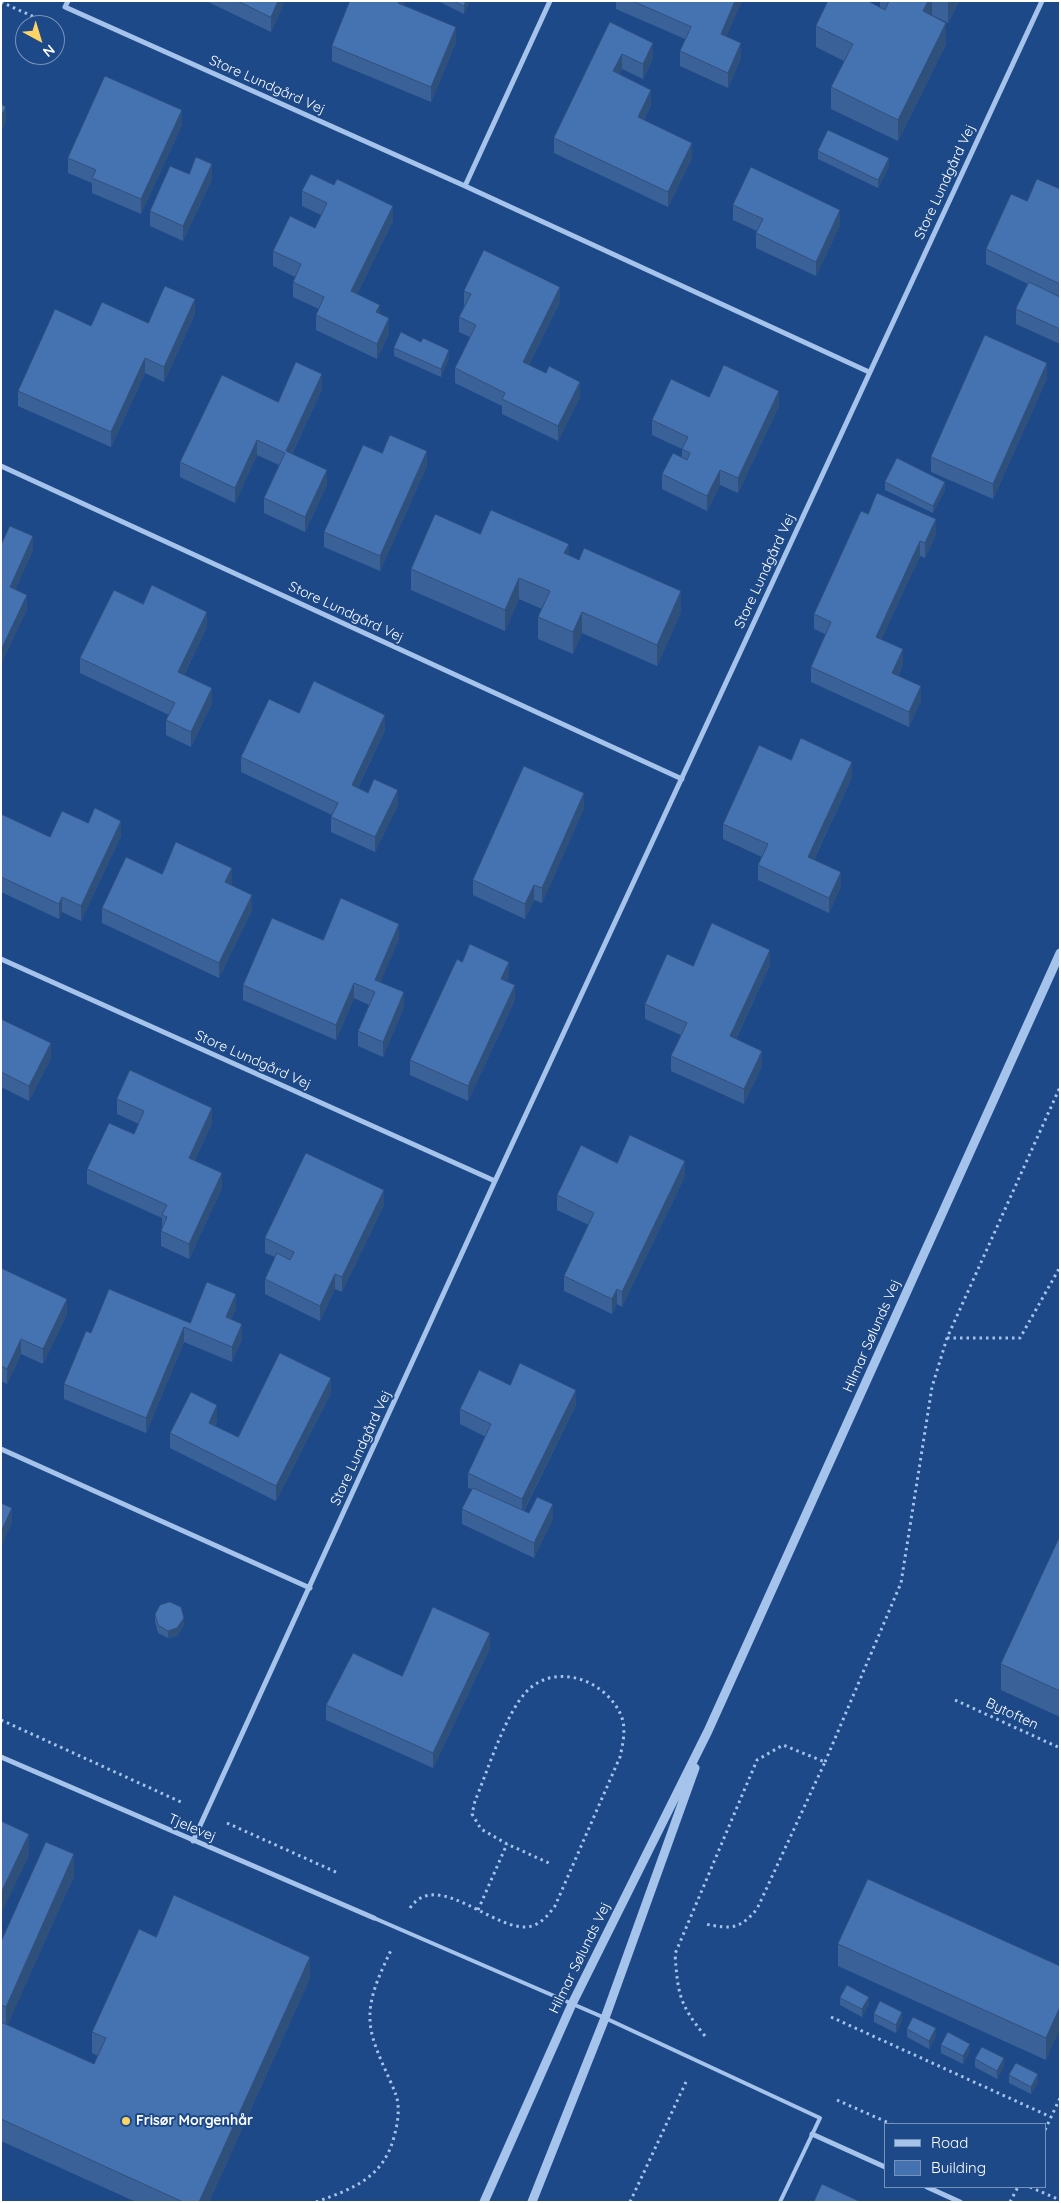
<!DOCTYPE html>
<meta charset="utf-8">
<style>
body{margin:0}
#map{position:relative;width:1061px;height:2203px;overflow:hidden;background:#1d4988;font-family:Quicksand,sans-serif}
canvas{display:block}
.frame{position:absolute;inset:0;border:2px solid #fff;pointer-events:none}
.legend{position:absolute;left:884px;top:2123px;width:162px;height:65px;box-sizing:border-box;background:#1d4988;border:1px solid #7792b8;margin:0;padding:6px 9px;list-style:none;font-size:15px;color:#fff}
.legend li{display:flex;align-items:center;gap:10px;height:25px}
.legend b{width:25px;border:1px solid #7792b8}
.north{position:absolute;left:15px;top:15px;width:50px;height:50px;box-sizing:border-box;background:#1d4988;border:1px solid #7792b8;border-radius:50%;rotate:141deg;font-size:14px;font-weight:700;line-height:20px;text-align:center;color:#fff}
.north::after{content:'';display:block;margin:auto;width:18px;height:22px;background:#fbd465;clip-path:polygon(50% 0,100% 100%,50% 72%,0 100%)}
</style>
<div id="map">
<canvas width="1061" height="2203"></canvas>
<div class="frame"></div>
<ul class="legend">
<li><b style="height:6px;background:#a6c4eb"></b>Road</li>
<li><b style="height:14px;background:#4572b1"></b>Building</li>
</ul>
<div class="north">N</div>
</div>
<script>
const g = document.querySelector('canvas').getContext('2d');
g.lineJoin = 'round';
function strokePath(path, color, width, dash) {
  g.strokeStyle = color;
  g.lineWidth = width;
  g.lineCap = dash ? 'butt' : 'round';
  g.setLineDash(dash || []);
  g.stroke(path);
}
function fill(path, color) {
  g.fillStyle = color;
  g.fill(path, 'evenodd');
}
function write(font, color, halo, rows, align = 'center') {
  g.font = font + ' Quicksand,sans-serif';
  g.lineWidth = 4;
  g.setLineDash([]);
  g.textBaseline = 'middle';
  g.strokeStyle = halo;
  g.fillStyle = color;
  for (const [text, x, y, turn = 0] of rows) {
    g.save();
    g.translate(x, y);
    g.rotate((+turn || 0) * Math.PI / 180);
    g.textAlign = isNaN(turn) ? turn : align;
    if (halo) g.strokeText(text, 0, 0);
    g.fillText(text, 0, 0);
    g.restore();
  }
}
const path = new Path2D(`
 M1,2L41,20L44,19
 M947,1338H1020L1060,1267
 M955,1700L1060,1748
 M1,1720L183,1803
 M825,1762L901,1583L932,1387L947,1338L1060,1087
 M227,1823L338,1873
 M410,1908C438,1867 498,1936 532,1926C542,1923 549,1914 555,1906L620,1757C623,1743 627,1727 620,1713C604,1680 556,1662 527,1691C505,1714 488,1770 475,1801L472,1814L481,1829L507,1844L551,1864
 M478,1910L507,1844
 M831,2017L1051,2117
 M705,2036C679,2004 678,1994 675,1954L757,1760L783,1745L825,1762L757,1909C739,1930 732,1929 705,1924
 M837,2100L891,2124
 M1045,2130L1060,2098
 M1030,2187L1060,2200
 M316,2202C355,2188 385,2177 395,2133C398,2122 400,2107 396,2095C388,2073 370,2043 370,2019C369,1995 381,1972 391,1950
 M630,2202L686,2082
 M1010,2202L1018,2187`);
const service = new Path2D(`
 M374,1918L605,2018L820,2118L780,2202`);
const minor = new Path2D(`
 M68,1L65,7L465,186L869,372
 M465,186L550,1
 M1,466L682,779
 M1,959L495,1181
 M1,1449L310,1588
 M1,1757L374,1918
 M193,1841L495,1181L1042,1
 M812,2134L885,2167
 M927,2187L960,2202`);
const tertiary = new Path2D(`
 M484,2202L572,2004L708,1731L1060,953
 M532,2202L605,2018L695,1768`);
const wall = new Path2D(`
 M206,1H285L271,32Z
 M350,1H405L403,6L456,42L431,102L332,61V46Z
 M438,1H470L464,14Z
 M616,1H742L726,36L741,58L728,88L680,66V51L685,39L616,9Z
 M880,1H959L948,23L932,15L931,16L946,44L898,141L831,109V87L844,61L816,47V26L880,7Z
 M610,22L653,58L643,79L622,69L619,74L651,105L644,120L692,158L668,207L554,153V138Z
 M182,125L141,214L92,193V183L68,173V158Z
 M818,151L889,166L878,188L818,159Z
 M189,174L212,179L183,241L150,226V211Z
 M1060,189V344L1016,324V309L1028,284L986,264V249L1027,201Z
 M302,191L393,221L357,294L380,314L389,333L377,359L316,330V315L319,309L293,297V282L295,277L273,266V251L315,228L321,215L302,206Z
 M733,205L840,225L816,276L756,248V233L757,231L733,220Z
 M464,291L560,302L529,365L580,397L558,441L502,414V406L455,383V368L470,337L459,332V317L464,306Z
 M195,314L164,382L145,373L111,447L18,406V391L91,326L148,323Z
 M421,342L449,358L441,377L394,356V348Z
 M1047,378L993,499L931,472V457Z
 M322,389L292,454L327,485L305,532L264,513V498L279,465L257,455L235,503L180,477V462L278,402Z
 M709,397L779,406L738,493L720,485L707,511L662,489V474L682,457V449L652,435V420Z
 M382,453L427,466L380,571L324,547V532Z
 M885,482L945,490L933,513L885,490Z
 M868,514L936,534L925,558L920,556L881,639L903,664L898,676L921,701L909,727L811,682V667L825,634L814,629V614Z
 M480,534L569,555L681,612L657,666L582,633L573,654L538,639V617L542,609L519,599L505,631L411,590V569Z
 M143,604L207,627L184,675L212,703L191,747L166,735V720L169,715L80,673V658Z
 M299,713L385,730L358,788L398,805L375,852L331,832V817L332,815L241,772V757Z
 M791,760L852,777L814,860L841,886L829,913L758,880V865L762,857L723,839V824Z
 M584,808L542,903L534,900L525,919L473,895V880Z
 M1,814L50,837L88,823L121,836L81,921L62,912L59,919L1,892Z
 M162,874L232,883L231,885L252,910L219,978L102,923V908Z
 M399,939L380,982L404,1007L383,1057L358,1046V1031L369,1005L354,998L336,1040L243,1000V985L323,940Z
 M462,962L509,977L507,981L515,1000L468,1101L410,1075V1060Z
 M770,965L736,1039L762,1066L744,1104L671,1071V1056L681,1035L645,1019V1004L693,966Z
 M1,1019L51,1058L29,1101L1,1087Z
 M117,1099L212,1123L195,1160L222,1188L189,1259L161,1246V1231L162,1228V1218L87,1184V1169L134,1134L139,1124L117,1114Z
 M617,1163L685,1176L622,1307L617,1304L612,1314L564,1291V1276L589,1225L557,1210V1195Z
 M384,1205L342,1292L335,1289L320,1321L265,1294V1279L275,1257L265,1253V1238Z
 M1,1268L67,1314L43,1364L21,1354L7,1384L1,1381Z
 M236,1309L231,1319L242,1339L232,1362L184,1342L146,1433L64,1399V1384L91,1333L190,1323Z
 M510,1385L576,1405L524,1511L529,1513L553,1519L534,1558L462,1524V1509L472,1489L468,1488V1473L486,1437L460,1424V1409Z
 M331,1393L276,1501L170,1448V1433L217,1420L215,1426L238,1437Z
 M1060,1536V1717L1001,1690V1664Z
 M155,1614L184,1625L177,1636L168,1638L158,1633L155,1622Z
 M490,1648L433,1768L326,1720V1705L402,1676Z
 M74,1876L7,2025L94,2064L98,2056L92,2053V2032L156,1937L310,1978L209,2202H136L1,2141V1942Z
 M838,1944L1060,1966L1046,2060L838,1966Z
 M840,1998L869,2004L862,2017L840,2005Z
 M874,2014L902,2020L896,2033L874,2022Z
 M907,2029L936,2036L929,2049L907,2037Z
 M941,2045L970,2051L963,2064L941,2053Z
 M975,2059L1004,2066L997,2079L975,2067Z
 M1009,2075L1038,2082L1031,2094L1009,2083Z`);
const shadedWall = new Path2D(`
 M278,1H285L271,32V17Z
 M399,1H405L398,18V3Z
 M466,1H470L464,14V6Z
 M735,1H742L721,49V34Z
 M928,1H932V15L923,33V11Z
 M948,1H959L948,23Z
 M946,23V44L898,141V120Z
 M456,27V42L431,102V87Z
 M653,43V58L643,79V64Z
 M741,43V58L728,88V73Z
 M622,54V69L613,86V71Z
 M651,90V105L638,132V117Z
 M6,107V122L1,131V116Z
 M182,110V125L141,214V199Z
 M692,143V158L668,207V192Z
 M889,158V166L878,188V180Z
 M212,164V179L183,241V226Z
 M393,206V221L351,306V291Z
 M840,210V225L816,276V262Z
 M560,287V302L523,377V362Z
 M195,299V314L164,382V367Z
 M380,305V320L376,312Z
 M389,318V333L377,359V344Z
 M449,350V358L441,377V369Z
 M145,358V373L111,447V432Z
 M1047,363V378L993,499V484Z
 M322,374V389L286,466V451Z
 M580,382V397L558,441V426Z
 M779,391V406L738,493V478Z
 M257,440V455L235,503V488Z
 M427,451V466L380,571V556Z
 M327,470V485L305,532V517Z
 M720,470V485L707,511V496Z
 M945,482V490L933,513V506Z
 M936,519V534L925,558V543Z
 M33,536V551L10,602V587Z
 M920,541V556L876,652V637Z
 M569,544V565L564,553Z
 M519,578V599L505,631V610Z
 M681,591V612L657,666V645Z
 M27,595V610L1,665V650Z
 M207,612V627L178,687V672Z
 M582,612V633L573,654V632Z
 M903,649V664L892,688V673Z
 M921,686V701L909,727V712Z
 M212,688V703L191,747V732Z
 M385,715V730L352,800V785Z
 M852,762V777L808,872V857Z
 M398,790V805L375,852V837Z
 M584,793V808L542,903V888Z
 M121,821V836L81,921V906Z
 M232,868V883L225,897V882Z
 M841,872V886L829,913V898Z
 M534,885V900L525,919V904Z
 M252,895V910L219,978V963Z
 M62,897V912L59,919V904Z
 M399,924V939L375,995V980Z
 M770,950V965L730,1051V1036Z
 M509,962V977L501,994V979Z
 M354,983V998L336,1040V1025Z
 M515,985V1000L468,1101V1086Z
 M404,992V1007L383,1057V1042Z
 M51,1043V1058L29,1101V1086Z
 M762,1051V1066L744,1104V1089Z
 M212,1108V1123L189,1173V1158Z
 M685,1161V1176L622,1307V1292Z
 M222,1173V1188L189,1259V1244Z
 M384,1190V1205L342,1292V1277Z
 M335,1274V1289L320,1321V1306Z
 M617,1289V1304L612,1314V1299Z
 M236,1294V1309L226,1332V1317Z
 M67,1299V1314L43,1364V1349Z
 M242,1324V1339L232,1362V1347Z
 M184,1327V1342L146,1433V1418Z
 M21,1339V1354L7,1384V1369Z
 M331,1378V1393L276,1501V1486Z
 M576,1390V1405L522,1514V1499Z
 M217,1405V1420L209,1438V1423Z
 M553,1504V1519L534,1558V1543Z
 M12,1508V1523L1,1547V1532Z
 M184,1618V1625L177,1636L168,1638V1631Z
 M490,1633V1648L433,1768V1753Z
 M29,1834V1856L1,1914V1893Z
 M74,1854V1876L6,2029V2007Z
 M310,1957V1978L209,2202H199Z
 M869,1997V2004L862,2017V2009Z
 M1060,2007V2029L1046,2060V2038Z
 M902,2012V2020L896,2033V2025Z
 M936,2028V2036L929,2049V2041Z
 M970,2044V2051L963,2064V2056Z
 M1004,2058V2066L997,2079V2071Z
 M1038,2074V2082L1031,2094V2087Z`);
const building = new Path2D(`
 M238,1H278L271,17Z
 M350,1H399L398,3L456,27L431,87L332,46Z
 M454,1H466L464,6Z
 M633,1H735L721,34L741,43L728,73L680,51L691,27Z
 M828,1H868L885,10L889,1H928L923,11L946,23L898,120L831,87L853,44L816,26Z
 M610,22L653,43L643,64L622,54L613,71L651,90L638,117L692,143L668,192L554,138Z
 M105,76L182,110L141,199L92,178L96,170L68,158Z
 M1,104L6,107L1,116Z
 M828,130L889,158L878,180L818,151Z
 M196,157L212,164L183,226L150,211L170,166L189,174Z
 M751,167L840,210L816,262L756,233L763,219L733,205Z
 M311,174L334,185L337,179L393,206L351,291L380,305L376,312L389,318L377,344L316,315L324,297L293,282L301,264L273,251L290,216L315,228L327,203L302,191Z
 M1037,179L1060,189V284L986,249L1011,194L1027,201Z
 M484,250L560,287L523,362L546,373L549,366L580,382L558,426L502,399L505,393L455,368L476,325L459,317L471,294L464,291Z
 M1029,282L1060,297V329L1016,309Z
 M165,286L195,299L164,367L145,358L111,432L18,391L55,309L91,326L102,302L148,323Z
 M401,332L421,342L423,338L449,350L441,369L394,348Z
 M985,335L1047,363L993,484L931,457Z
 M296,362L322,374L286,451L327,470L305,517L264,498L285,453L257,440L235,488L180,462L222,375L278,402Z
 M724,365L779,391L738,478L720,470L707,496L662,474L673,453L687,460L690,453L682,449L688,437L652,420L671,379L709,397Z
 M390,435L427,451L380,556L324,532L363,445L382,453Z
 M897,458L945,482L933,506L885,482Z
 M877,493L936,519L925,543L920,541L876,637L903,649L892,673L921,686L909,712L811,667L831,622L814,614L861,511L868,514Z
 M491,510L569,544L564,553L579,560L584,548L681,591L657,645L582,612L573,632L538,617L550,591L519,578L505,610L411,569L435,514L480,534Z
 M10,526L33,536L10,587L27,595L1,650V545Z
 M152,585L207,612L178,672L212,688L191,732L166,720L175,703L80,658L114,590L143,604Z
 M314,681L385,715L352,785L368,793L374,779L398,790L375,837L331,817L338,803L241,757L269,699L299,713Z
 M801,738L852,762L808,857L841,872L829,898L758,865L768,844L723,824L759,745L791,760Z
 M524,766L584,793L542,888L534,885L525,904L473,880Z
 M95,808L121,821L81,906L62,897L59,904L1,877V814L50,837L62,811L88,823Z
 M176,842L232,868L225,882L252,895L219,963L102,908L126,857L162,874Z
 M341,898L399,924L375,980L404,992L383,1042L358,1031L375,992L354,983L336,1025L243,985L272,918L323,940Z
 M712,923L770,950L730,1036L762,1051L744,1089L671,1056L687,1023L645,1004L667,954L693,966Z
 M470,944L509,962L501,979L515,985L468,1086L410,1060L457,959L462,962Z
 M1,1019L51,1043L29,1086L1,1072Z
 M130,1070L212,1108L189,1158L222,1173L189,1244L161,1231L167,1217L162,1215L167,1205L87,1169L109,1123L134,1134L144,1111L117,1099Z
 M630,1135L685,1161L622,1292L617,1289L612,1299L564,1276L594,1213L557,1195L581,1145L617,1163Z
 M306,1153L384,1190L342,1277L335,1274L320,1306L265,1279L277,1253L290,1260L294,1252L265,1238Z
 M1,1268L67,1299L43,1349L21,1339L7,1369L1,1366Z
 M207,1282L236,1294L226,1317L242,1324L232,1347L184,1327L146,1418L64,1384L86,1331L91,1333L109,1289L190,1323Z
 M280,1353L331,1378L276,1486L170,1433L191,1392L217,1405L209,1423L238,1437Z
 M520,1363L576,1390L522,1499L468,1473L491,1424L460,1409L479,1370L510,1385Z
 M473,1488L529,1513L537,1497L553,1504L534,1543L462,1509Z
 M1,1503L12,1508L1,1532Z
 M1060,1536V1691L1001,1664Z
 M170,1602L181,1607L184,1618L177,1628L168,1631L158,1625L155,1614L160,1605Z
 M433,1607L490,1633L433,1753L326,1705L353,1653L402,1676Z
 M1,1821L29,1834L1,1893Z
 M46,1842L74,1854L6,2007L1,2005V1942Z
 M868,1879L1060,1966V2007L1046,2038L838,1944Z
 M174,1895L310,1957L199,2202H183L1,2119V2022L94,2064L106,2038L92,2032L139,1929L156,1937Z
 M847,1985L869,1997L862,2009L840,1998Z
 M880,2001L902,2012L896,2025L874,2014Z
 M913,2017L936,2028L929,2041L907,2029Z
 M948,2032L970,2044L963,2056L941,2045Z
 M982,2047L1004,2058L997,2071L975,2059Z
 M1016,2063L1038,2074L1031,2087L1009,2075Z
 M822,2184L861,2202H814Z`);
const markers = [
 [126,2121,5,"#fbd465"]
];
const streetNames = [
 ["Store Lundgård Vej",267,85,24],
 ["Store Lundgård Vej",945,182,-65],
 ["Store Lundgård Vej",765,571,-65],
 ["Store Lundgård Vej",346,612,25],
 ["Store Lundgård Vej",253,1060,24],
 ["Hilmar Sølunds Vej",872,1336,-66],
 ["Store Lundgård Vej",361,1448,-65],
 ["Bytoften",1012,1714,25],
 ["Tjelevej",192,1828,23],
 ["Hilmar Sølunds Vej",580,1958,-64]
];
const poiNames = [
 ["Frisør Morgenhår",136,2121]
];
strokePath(path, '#a6c4eb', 3, [2.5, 4]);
strokePath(service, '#a6c4eb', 4);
strokePath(minor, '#a6c4eb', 5);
strokePath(tertiary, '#a6c4eb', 9);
fill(wall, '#3b6298');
fill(shadedWall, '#30507c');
fill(building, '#4572b1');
strokePath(building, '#30507c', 1);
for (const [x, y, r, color] of markers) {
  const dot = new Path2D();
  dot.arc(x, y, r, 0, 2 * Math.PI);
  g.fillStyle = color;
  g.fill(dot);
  strokePath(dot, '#1d4988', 2);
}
write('14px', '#fff', '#1d4988', streetNames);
write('bold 14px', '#fff', '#1d4988', poiNames, 'left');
</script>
